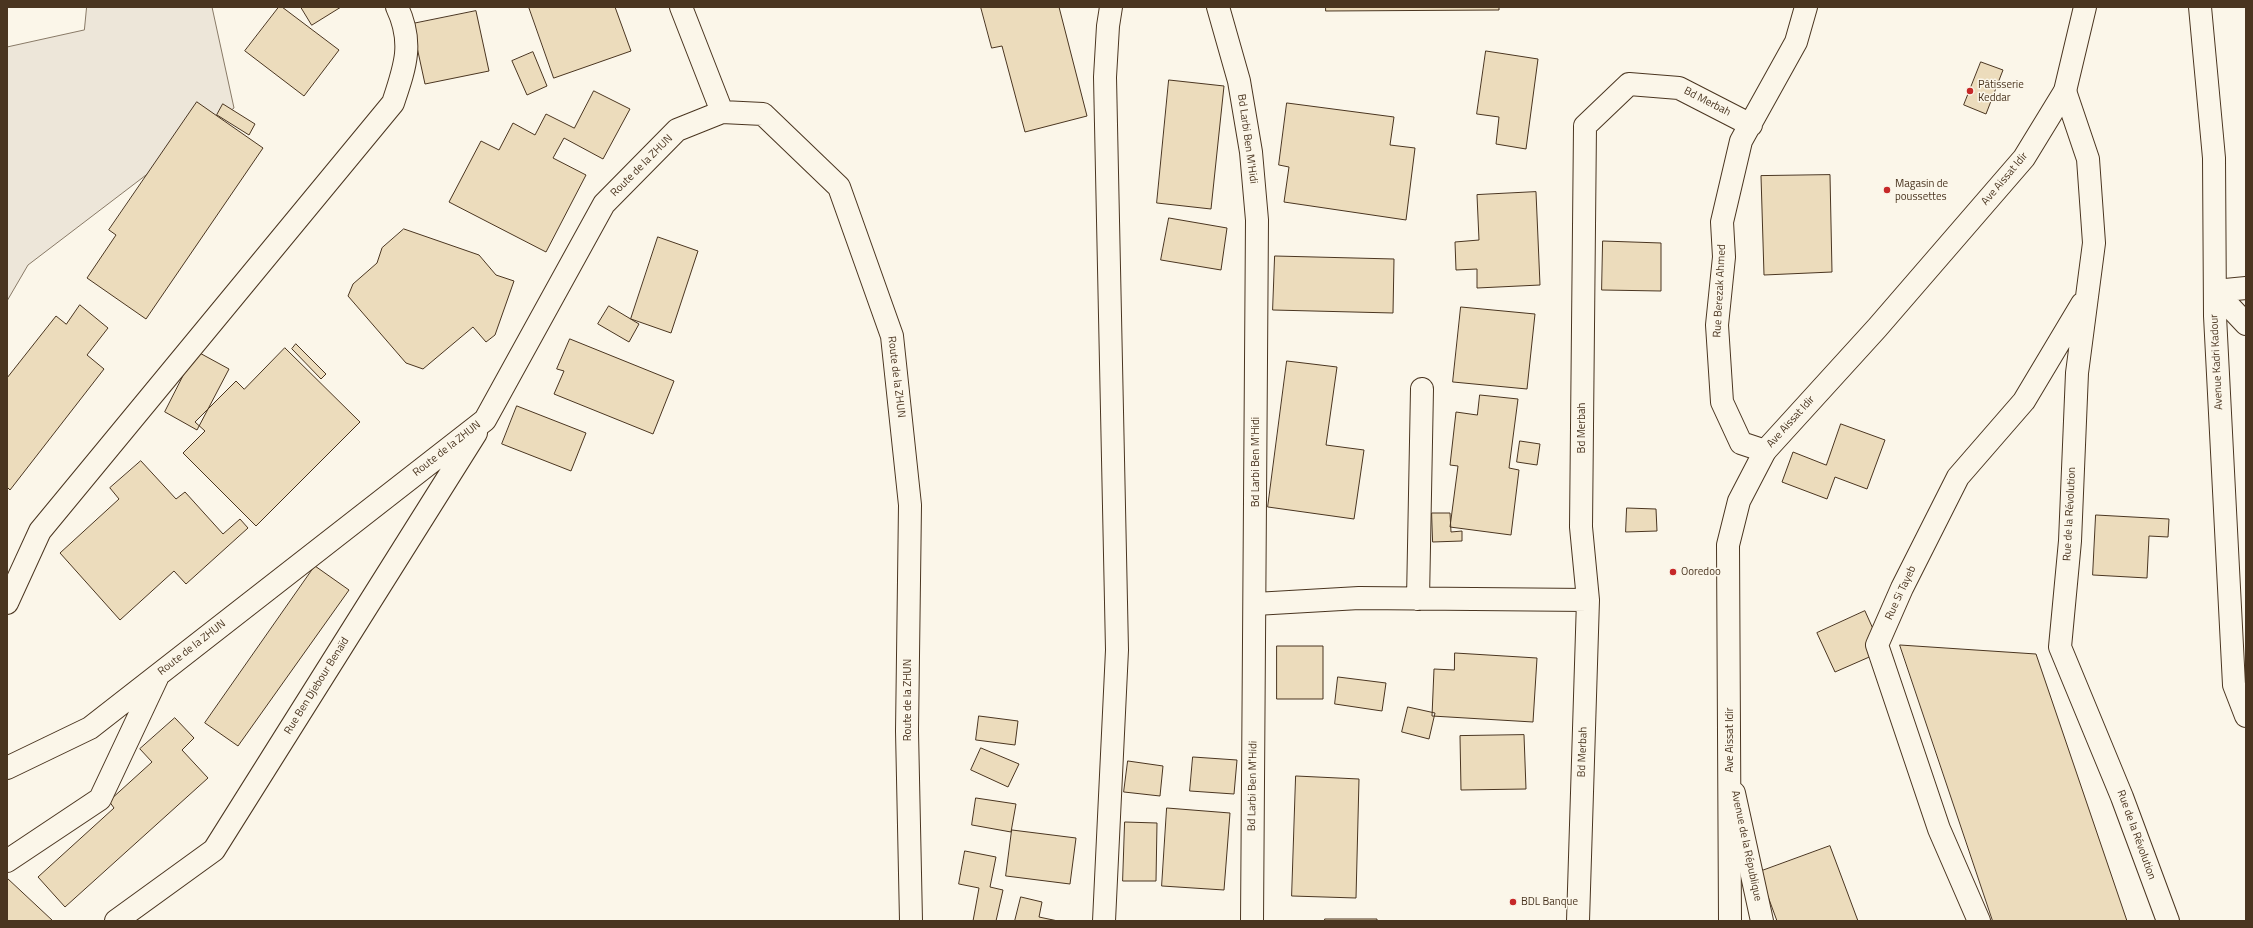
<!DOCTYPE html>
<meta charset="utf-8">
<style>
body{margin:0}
#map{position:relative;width:2253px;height:928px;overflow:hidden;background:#fbf6e9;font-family:"Titillium Web",sans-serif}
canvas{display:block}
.frame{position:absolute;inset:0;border:8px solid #4a3520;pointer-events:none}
</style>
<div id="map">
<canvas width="2253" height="928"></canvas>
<div class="frame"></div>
</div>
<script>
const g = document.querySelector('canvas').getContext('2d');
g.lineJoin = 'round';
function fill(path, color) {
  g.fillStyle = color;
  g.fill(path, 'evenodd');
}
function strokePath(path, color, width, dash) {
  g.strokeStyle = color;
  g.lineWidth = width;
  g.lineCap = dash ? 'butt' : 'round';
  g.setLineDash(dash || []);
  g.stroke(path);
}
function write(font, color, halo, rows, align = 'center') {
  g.font = font + ' "Titillium Web",sans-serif';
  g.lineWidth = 3;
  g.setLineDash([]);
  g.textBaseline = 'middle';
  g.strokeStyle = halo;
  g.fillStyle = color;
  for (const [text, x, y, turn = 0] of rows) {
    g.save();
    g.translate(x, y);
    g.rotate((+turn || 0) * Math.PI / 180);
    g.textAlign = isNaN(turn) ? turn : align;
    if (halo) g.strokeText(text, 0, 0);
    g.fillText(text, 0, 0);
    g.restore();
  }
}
const green = new Path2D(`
 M87,7H212L234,108L28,265L7,301V47L84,30Z`);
const building = new Path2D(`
 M279,7H282L339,50L304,96L245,51Z
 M301,7H341L312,25Z
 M529,7H615L631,51L554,78Z
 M981,7H1059L1087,116L1025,132L1002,46L992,48Z
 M1326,7H1499V10L1326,11Z
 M476,11L489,71L425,84L412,24Z
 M1486,51L1538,59L1526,149L1496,144L1499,117L1477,114Z
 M533,52L547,86L527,95L512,61Z
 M1981,62L2003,70L1986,114L1964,105Z
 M1169,80L1224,86L1211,209L1157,203Z
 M594,91L630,109L603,159L564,138L553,158L586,175L546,252L449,202L481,141L499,150L513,123L535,135L546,114L574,128Z
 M197,102L263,148L146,319L87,278L116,235L109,230Z
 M1287,103L1394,117L1390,145L1415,148L1406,220L1284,202L1289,167L1279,165Z
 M223,104L255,124L249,135L217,115Z
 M1830,175L1832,272L1764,275L1761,176Z
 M1536,192L1540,285L1477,288V269L1456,270L1455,242L1479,240L1477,195Z
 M1169,218L1227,228L1221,270L1161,260Z
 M404,229L479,255L496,275L514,281L495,335L486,342L473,327L423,369L406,363L348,296L353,284L377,263L382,248Z
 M658,237L698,251L671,333L631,319Z
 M1603,241L1661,243V291L1602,290Z
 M1275,256L1394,259L1393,313L1273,310Z
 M80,305L108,328L87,355L104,369L10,490L7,487V378L56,316L66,324Z
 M609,306L639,324L629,342L598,324Z
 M1461,307L1535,314L1527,389L1453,382Z
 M570,339L674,381L653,434L554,394L564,371L557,369Z
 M296,344L326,374L321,379L292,349Z
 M285,348L360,422L256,526L183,453L205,431L195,422L236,381L244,389Z
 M196,351L229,369L197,430L165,412Z
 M1287,361L1337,367L1326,445L1364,450L1354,519L1268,507Z
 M1480,395L1518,399L1509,468L1519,470L1511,535L1450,527L1458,466L1450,465L1456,412L1477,415Z
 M517,406L586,433L571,471L502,444Z
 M1841,424L1885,440L1867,489L1835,477L1827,499L1782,482L1793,452L1826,465Z
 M1520,441L1540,444L1537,465L1517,462Z
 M141,461L176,499L185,492L223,534L240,519L248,528L186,584L174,571L120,620L60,553L119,499L110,488Z
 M1627,508L1656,509L1657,531L1626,532Z
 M1432,513H1450L1451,532L1462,531V541L1433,542Z
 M2096,515L2169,519L2168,537L2149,536L2147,578L2093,575Z
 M315,566L349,590L238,746L205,723Z
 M1865,611L1883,651L1835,672L1817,633Z
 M1900,645L2036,654L2127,921H1993Z
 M1277,646H1323V699H1277Z
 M1455,653L1537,658L1533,722L1432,716L1434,669L1454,670Z
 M1338,677L1386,683L1382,711L1335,704Z
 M1408,707L1435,713L1429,739L1402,732Z
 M979,716L1018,721L1015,745L976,740Z
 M175,718L194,738L182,750L208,778L65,907L38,877L114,808L109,801L152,762L140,749Z
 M1524,735L1526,789L1461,790L1460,736Z
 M981,748L1019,764L1008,787L971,770Z
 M1193,757L1237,760L1234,794L1190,791Z
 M1128,761L1163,766L1160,796L1124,792Z
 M1296,776L1359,779L1356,898L1292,896Z
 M976,798L1016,804L1011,832L972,825Z
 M1167,808L1230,813L1224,890L1162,886Z
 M1125,822L1157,823L1156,881H1123Z
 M1012,830L1076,838L1070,884L1006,876Z
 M1830,846L1858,921H1777L1759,872Z
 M965,851L996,857L990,887L1003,890L996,921H973L979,888L959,884Z
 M7,878L53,921H7Z
 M1021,897L1042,902L1039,917L1058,921H1015Z
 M1325,919H1377V921H1325Z`);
const minor = new Path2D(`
 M681,7L722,112
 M2065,91L2088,159L2094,243L2077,373L2070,541L2060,647L2122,797L2168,921
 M2215,291L2246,324
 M2215,291L2246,288
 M1765,451L1741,443L1722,402L1717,325L1724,257L1722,222L1741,141L1796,42L1806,7
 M1418,599L1422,389
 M7,603L40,531L393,103C405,67 414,43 397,7
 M1255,604L1359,598L1588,600
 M7,768L90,728L485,420L604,204L677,130L722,112L763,114L839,187L892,336L910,505L907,731L911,921
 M1734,793L1762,921
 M7,861L100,799L157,678
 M116,921L214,850L476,433
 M1104,921L1117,650L1105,77L1108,26L1111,7
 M1578,921L1588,600L1581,527L1585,126L1629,84L1679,88L1751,125
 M1979,921L1939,829L1877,645L1902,588L1958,477L2024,401L2082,304`);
const primary = new Path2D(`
 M1218,7L1239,81L1251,152L1257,220L1252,921
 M2200,7L2214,158L2215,316L2234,685L2246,716
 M1730,921L1728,545L1739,501L1765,451L1877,328L2024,158L2065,91L2085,7`);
const markers = [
 [1970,91,4,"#c62828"],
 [1887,190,4,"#c62828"],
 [1673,572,4,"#c62828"],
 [1513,902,4,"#c62828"]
];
const poiNames = [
 ["Pâtisserie",1978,85],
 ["Keddar",1978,98],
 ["Magasin de",1895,184],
 ["poussettes",1895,197],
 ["Ooredoo",1681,572],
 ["BDL Banque",1521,902]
];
const streetNames = [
 ["Bd Merbah",1707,102,27],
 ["Bd Larbi Ben M'Hidi",1247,139,82],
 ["Route de la ZHUN",642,166,-45],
 ["Ave Aissat Idir",2005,179,-50],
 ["Rue Berezak Ahmed",1720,291,-87],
 ["Avenue Kadri Kadour",2217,362,-93],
 ["Route de la ZHUN",896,377,83],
 ["Ave Aissat Idir",1791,422,-48],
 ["Bd Merbah",1582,428,-90],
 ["Route de la ZHUN",447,449,-38],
 ["Bd Larbi Ben M'Hidi",1256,462,-90],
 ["Rue de la Révolution",2070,514,-87],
 ["Rue Si Tayeb",1901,593,-65],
 ["Route de la ZHUN",192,648,-38],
 ["Rue Ben Djebour Benaïd",317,686,-58],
 ["Route de la ZHUN",908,700,-90],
 ["Ave Aissat Idir",1730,740,-90],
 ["Bd Merbah",1583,752,-88],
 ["Bd Larbi Ben M'Hidi",1253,786,-89],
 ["Rue de la Révolution",2136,835,70],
 ["Avenue de la République",1746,846,78]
];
fill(green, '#ede6d9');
strokePath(green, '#887966', 1);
fill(building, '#ecdcbc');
strokePath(building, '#4a3520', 1);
strokePath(minor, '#4a3520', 24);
strokePath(primary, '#4a3520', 24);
strokePath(minor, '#fbf6e9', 22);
strokePath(primary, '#fbf6e9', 22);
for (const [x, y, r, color] of markers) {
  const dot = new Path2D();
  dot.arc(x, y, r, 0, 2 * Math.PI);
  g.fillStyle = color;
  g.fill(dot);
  strokePath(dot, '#fbf6e9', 1.5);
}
write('11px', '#4a3520', '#fbf6e9', poiNames, 'left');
write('11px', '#4a3520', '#fbf6e9', streetNames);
</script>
